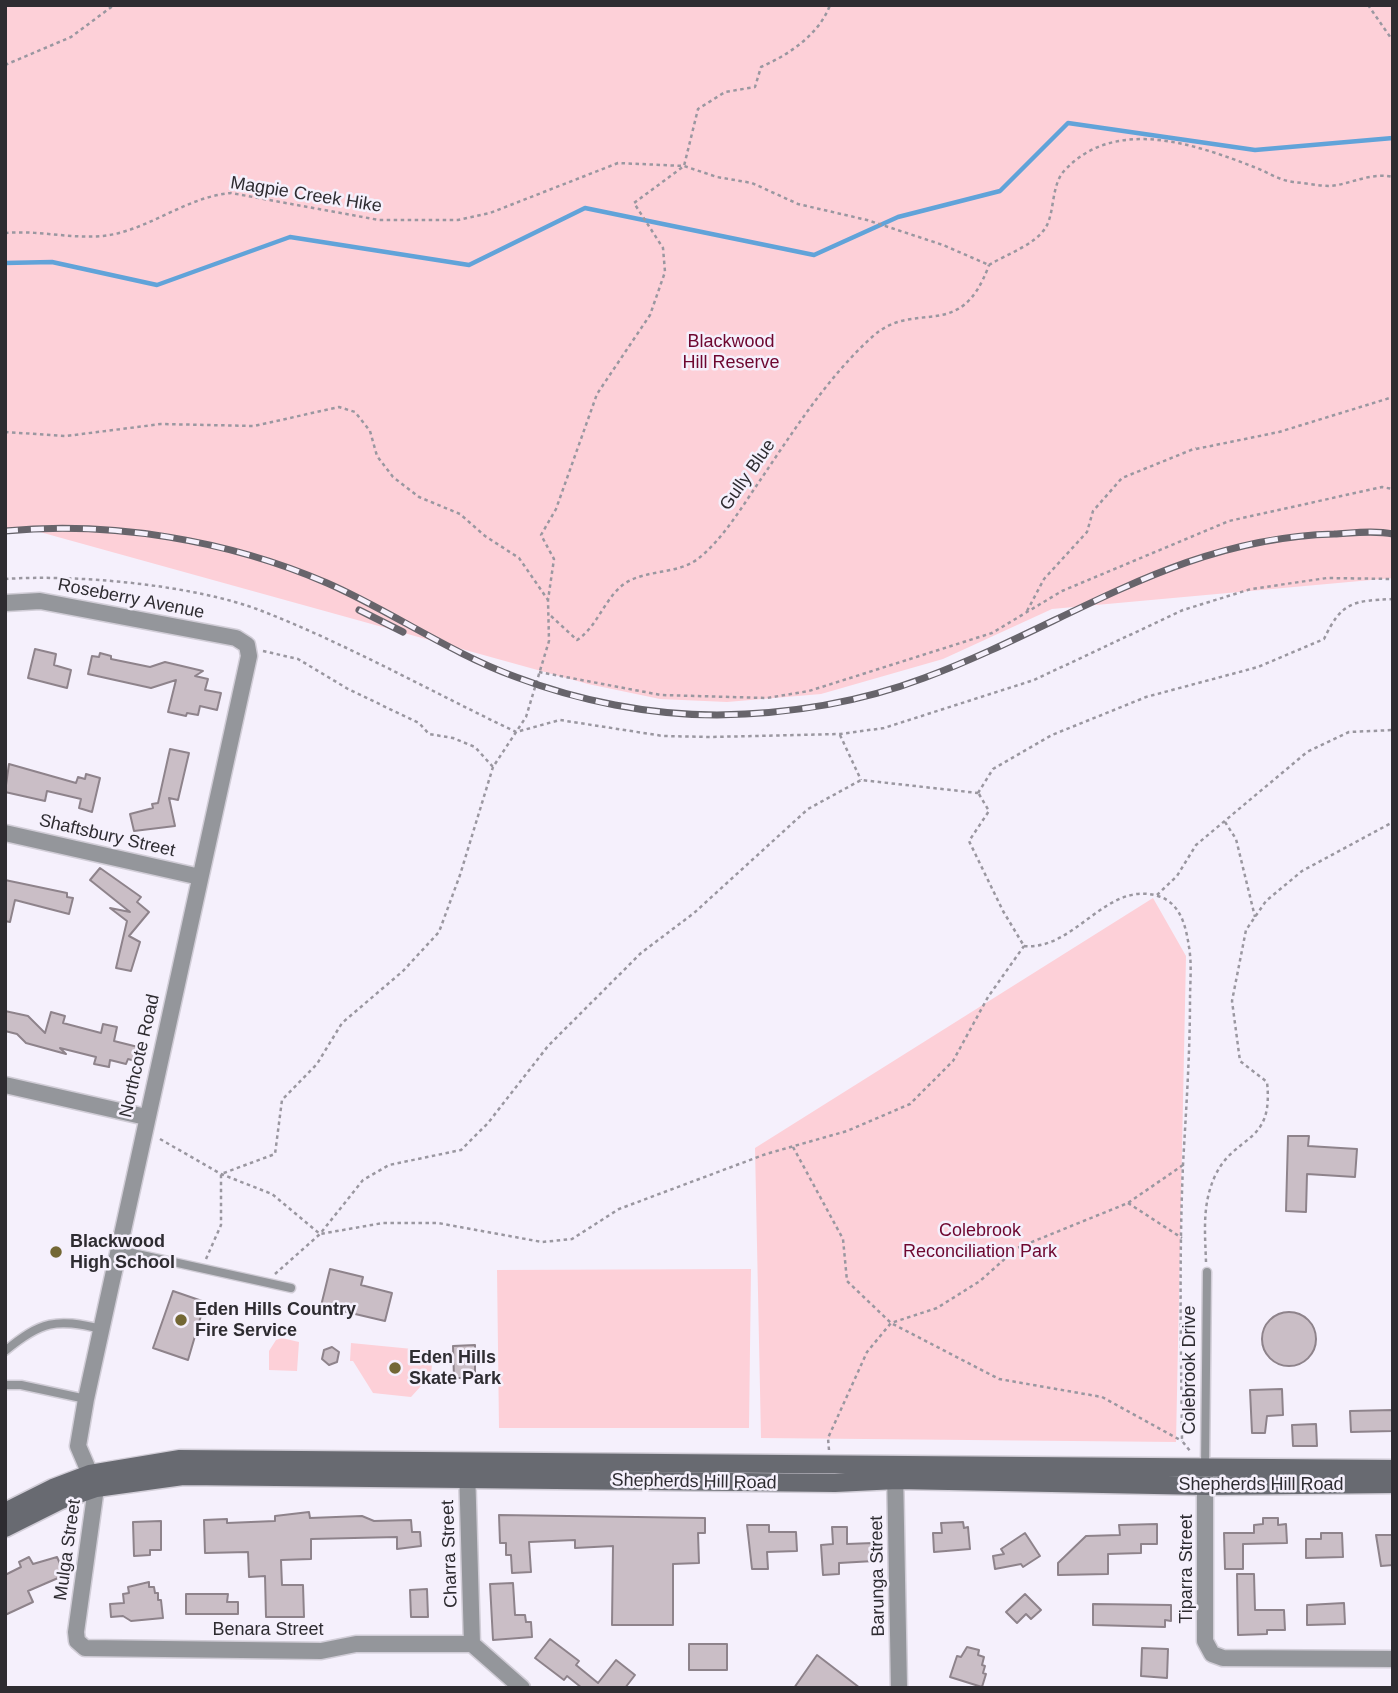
<!DOCTYPE html>
<style>
body{margin:0}
#map{position:relative;width:1398px;height:1693px;overflow:hidden;background:#f5f0fc;font-family:Helvetica,sans-serif}
canvas{display:block}
.frame{position:absolute;inset:0;border:7px solid #2e2c31;pointer-events:none}
</style>
<div id="map">
<canvas width="1398" height="1693"></canvas>
<div class="frame"></div>
</div>
<script>
const g = document.querySelector('canvas').getContext('2d');
g.lineJoin = 'round';
function fill(path, color) {
  g.fillStyle = color;
  g.fill(path, 'evenodd');
}
function strokePath(path, color, width, dash) {
  g.strokeStyle = color;
  g.lineWidth = width;
  g.lineCap = dash ? 'butt' : 'round';
  g.setLineDash(dash || []);
  g.stroke(path);
}
function write(font, color, halo, rows, align = 'center') {
  g.font = font + ' Helvetica,sans-serif';
  g.lineWidth = 5;
  g.setLineDash([]);
  g.textBaseline = 'middle';
  g.strokeStyle = halo;
  g.fillStyle = color;
  for (const [text, x, y, turn = 0] of rows) {
    g.save();
    g.translate(x, y);
    g.rotate((+turn || 0) * Math.PI / 180);
    g.textAlign = isNaN(turn) ? turn : align;
    if (halo) g.strokeText(text, 0, 0);
    g.fillText(text, 0, 0);
    g.restore();
  }
}
const green = new Path2D(`
 M5,5H1393V578L1052,609L943,659L821,694L727,702L660,699L588,684L29,529L5,534Z
 M1153,898L1186,956L1176,1442L761,1438L755,1148Z
 M751,1269L749,1428H499L497,1270Z
 M282,1338L299,1342L297,1371L269,1370V1351L276,1340Z
 M351,1343L433,1351L431,1375L411,1397L373,1393L353,1361H350Z`);
const stream = new Path2D(`
 M5,263L52,262L157,285L290,237L469,265L585,208L814,255L898,217L1000,191L1068,123L1255,150L1393,138`);
const building = new Path2D(`
 M35,649L56,654L54,665L71,670L67,688L28,678Z
 M100,653L111,656V659L150,667L165,662L203,671L195,676L208,679L205,690L221,693L217,710L200,706L198,715L187,713L186,716L168,712L176,680L151,688L88,674L92,656L99,657Z
 M170,749L189,753L178,800L169,798L175,826L134,831L130,814L153,808L152,804L158,803Z
 M9,764L76,783L78,777L85,779L86,774L100,778L92,812L79,808L81,799L47,791L45,801L5,792Z
 M100,868L141,897L137,902L149,912L129,936L140,942L131,971L116,968L127,921L110,908L130,912L90,880Z
 M5,880L67,893V897L73,898L69,914L15,900L10,922L5,921Z
 M5,1011L28,1016L45,1033L51,1012L65,1016L63,1023L101,1033L103,1024L117,1027L114,1041L138,1047L135,1061L128,1059L126,1064L110,1060L109,1067L94,1064L96,1057L60,1048L66,1054L26,1043L17,1034L5,1031Z
 M1288,1136H1309L1308,1146L1357,1149L1355,1177L1307,1174L1306,1212L1286,1211Z
 M330,1269L363,1277L361,1285L392,1293L385,1321L321,1306Z
 M173,1291L205,1302L188,1360L153,1348Z
 M1262 1339a27 27 0 1 1 54 0a27 27 0 1 1-54 0Z
 M475,1345V1378H454L453,1346Z
 M332,1347L339,1352L337,1362L329,1365L322,1359L324,1350Z
 M1282,1389L1283,1415L1267,1416L1265,1433H1252L1250,1390Z
 M1393,1410V1431L1351,1432L1350,1411Z
 M1316,1424L1317,1446H1293L1292,1425Z
 M309,1512L310,1518L362,1516L374,1521L411,1520L412,1532H420L421,1546L397,1549V1537L311,1539V1559L281,1560L282,1585H303L304,1617H266L265,1576L249,1577L248,1552L205,1553L204,1520L227,1519V1523L275,1521V1516Z
 M499,1515L705,1518V1533H698L699,1563L673,1564V1625H612L613,1546L575,1548V1540L529,1542L531,1572L512,1573L511,1555H506V1543H500Z
 M1263,1518H1278V1525L1286,1524L1287,1543L1243,1544V1569H1225L1224,1533H1254V1525L1263,1524Z
 M161,1521V1550H150V1555L134,1556L133,1522Z
 M963,1522L964,1528L968,1527L970,1549L934,1552L933,1533H942L941,1523Z
 M1157,1524V1544H1141V1553L1108,1554V1574L1058,1575V1563L1086,1536L1120,1535L1119,1525Z
 M747,1525H769V1532H796L797,1551L767,1552L768,1569H752Z
 M832,1527H847V1544L873,1543L874,1561L839,1563V1574L823,1575L821,1545L833,1544Z
 M1025,1533L1040,1556L1023,1567L1021,1564L995,1569L993,1556L1004,1554L1001,1549Z
 M1321,1533H1342L1343,1557L1306,1558V1539H1321Z
 M1376,1535H1393V1565L1381,1566Z
 M29,1557L33,1564L57,1557L65,1575L28,1591L33,1602L5,1615V1575L21,1567L19,1562Z
 M1237,1574H1254L1255,1610H1284L1285,1630H1267V1634L1238,1635Z
 M149,1582V1587H154L155,1593H158V1600H161L163,1618L131,1621L123,1616L111,1617L110,1604L124,1603L123,1594L129,1593L128,1587Z
 M513,1583L515,1615H525L526,1622H531L532,1637L493,1640L490,1584Z
 M427,1589L428,1617H411L410,1590Z
 M186,1594H228L227,1602H238V1614H186Z
 M1025,1594L1041,1610L1031,1619L1026,1614L1017,1623L1006,1612Z
 M1344,1603L1345,1624L1307,1625V1605Z
 M1093,1604L1171,1605V1621L1165,1620V1627L1093,1625Z
 M550,1639L579,1661L576,1665L598,1683L616,1660L635,1675L625,1688H582L567,1676L564,1680L535,1658Z
 M689,1644H727V1670H689Z
 M967,1647L979,1650L978,1655L984,1657L982,1665L985,1666L983,1673L986,1674L982,1687L950,1677L957,1656L961,1657Z
 M1142,1648L1168,1649L1167,1678L1141,1676Z
 M817,1655L860,1688H794Z`);
const path = new Path2D(`
 M1368,5L1393,41
 M5,65L71,37L114,5
 M5,233C38,230 71,239 103,236C148,231 185,197 231,193L379,220H458L490,213L618,163L684,166L717,177L752,183L798,204L867,220L943,245L989,265
 M989,265C1007,254 1035,245 1046,227C1055,211 1051,186 1064,171C1114,116 1195,144 1254,167C1268,172 1278,180 1293,182C1305,183 1319,186 1330,186C1352,184 1370,172 1393,177
 M5,432L66,436L161,424L254,426L339,407L355,412L370,431L377,456L393,477L419,497L460,514L485,536L519,558L548,600
 M1196,449L1279,432L1393,397
 M5,579C76,574 196,585 262,611C349,645 432,692 516,732L560,720L663,736L711,737L840,734L884,728L1034,680L1183,610L1251,589L1327,578L1393,579
 M1027,611L1044,579L1087,532L1093,511L1122,478L1196,448
 M551,616L577,640C598,626 604,599 624,584C645,569 678,575 699,558C724,538 743,505 761,479C794,430 828,377 872,337C916,297 960,345 989,265
 M263,651L298,659L348,689L419,723L429,734L453,738L475,747L493,767
 M539,672L661,695L767,698L809,691L992,633L1062,591L1229,521L1382,487L1393,489
 M840,735L861,780
 M978,793L993,769L1052,735L1146,697L1258,667L1324,639C1342,601 1353,601 1393,599
 M979,794L989,811L969,841L1003,911L1024,946
 M1225,822L1236,839L1255,917
 M1157,895L1177,876L1196,845L1307,752L1349,732L1393,730
 M1024,946C1075,951 1106,880 1158,896C1181,903 1186,927 1189,947C1192,964 1190,983 1190,1000C1190,1055 1186,1110 1183,1165C1179,1257 1181,1349 1182,1441L1191,1452
 M160,1139L221,1174L272,1194L320,1234L383,1223H438L542,1242L572,1239L619,1209L766,1154L847,1131L910,1104L953,1061L988,997L1024,946
 M793,1147L843,1239L847,1281L891,1323L999,1379L1102,1397L1182,1441
 M1128,1203L1182,1238
 M206,1259L221,1225V1174L275,1154L282,1100L317,1064L342,1023L403,971L439,932L460,875L493,767L526,717L549,641L548,600L554,559L541,535L556,509L597,394L650,315L665,272L663,248L634,203L684,166L698,109L725,92L755,87L761,67C788,55 819,35 830,5
 M1206,1262C1205,1232 1202,1204 1215,1176C1235,1133 1274,1146 1267,1082L1240,1061L1232,1001L1246,930L1266,901L1302,871L1393,822
 M275,1274L320,1234L363,1180L389,1165L461,1150L488,1123L548,1046L641,953L694,913L808,809L861,780L978,793
 M829,1450L828,1438L867,1352L891,1323L937,1308L980,1281L1017,1248L1128,1203L1183,1165`);
const lane = new Path2D(`
 M119,1250L291,1288
 M5,1351C41,1321 56,1318 101,1329
 M5,1385H21L86,1399
 M1205,1469L1207,1272`);
const street = new Path2D(`
 M5,603L40,601L236,638L247,645L249,656L86,1399L78,1446L96,1488L76,1632L77,1641L85,1648L321,1651L356,1644H472
 M5,833L200,877
 M5,1085L146,1117
 M467,1468L472,1644
 M1205,1469V1641L1212,1654L1223,1658L1393,1659
 M895,1470L899,1688
 M472,1644L522,1688`);
const secondary = new Path2D(`
 M5,1512L53,1488L90,1474L180,1459L1393,1469
 M5,1528L61,1500L96,1488L183,1476L835,1483L897,1480L1206,1486L1393,1484`);
const rail = new Path2D(`
 M5,531C112,521 228,540 327,583C391,611 450,653 516,677C579,701 650,715 717,715C788,714 858,703 924,678C1065,626 1177,538 1334,534C1353,533 1374,530 1393,534
 M359,610L403,632`);
const markers = [
 [56,1252,7,"#736734"],
 [181,1320,7,"#736734"],
 [395,1368,7,"#736734"]
];
const streetNames = [
 ["Magpie Creek Hike",306,195,9],
 ["Gully Blue",748,475,-55],
 ["Roseberry Avenue",131,599,11],
 ["Shaftsbury Street",107,836,13],
 ["Northcote Road",140,1056,-77],
 ["Colebrook Drive",1190,1370,-90],
 ["Shepherds Hill Road",694,1482,1],
 ["Shepherds Hill Road",1261,1485],
 ["Mulga Street",68,1550,-82],
 ["Charra Street",450,1554,-92],
 ["Tiparra Street",1187,1569,-90],
 ["Barunga Street",878,1576,-91],
 ["Benara Street",268,1630]
];
const parkNames = [
 ["Blackwood",731,342],
 ["Hill Reserve",731,363],
 ["Colebrook",980,1231],
 ["Reconciliation Park",980,1252]
];
const poiNames = [
 ["Blackwood",70,1242],
 ["High School",70,1263],
 ["Eden Hills Country",195,1310],
 ["Fire Service",195,1331],
 ["Eden Hills",409,1358],
 ["Skate Park",409,1379]
];
fill(green, '#fdd0d8');
strokePath(stream, '#61a3d9', 4.5);
fill(building, '#cabec6');
strokePath(building, '#8e838b', 2);
strokePath(lane, '#d1cdd7', 11);
strokePath(street, '#d1cdd7', 19);
strokePath(secondary, '#d1cdd7', 21);
strokePath(path, '#9a97a0', 2.5, [3.5, 3.5]);
strokePath(lane, '#94969b', 8);
strokePath(street, '#94969b', 16);
strokePath(secondary, '#686a71', 18);
strokePath(rail, '#67646b', 7);
strokePath(rail, '#f5f0fc', 4.5, [13]);
for (const [x, y, r, color] of markers) {
  const dot = new Path2D();
  dot.arc(x, y, r, 0, 2 * Math.PI);
  g.fillStyle = color;
  g.fill(dot);
  strokePath(dot, '#f5f0fc', 2.5);
}
write('18px', '#2e2c31', '#f5f0fc', streetNames);
write('18px', '#6e0730', '#f5f0fc', parkNames);
write('bold 18px', '#2e2c31', '#f5f0fc', poiNames, 'left');
</script>
